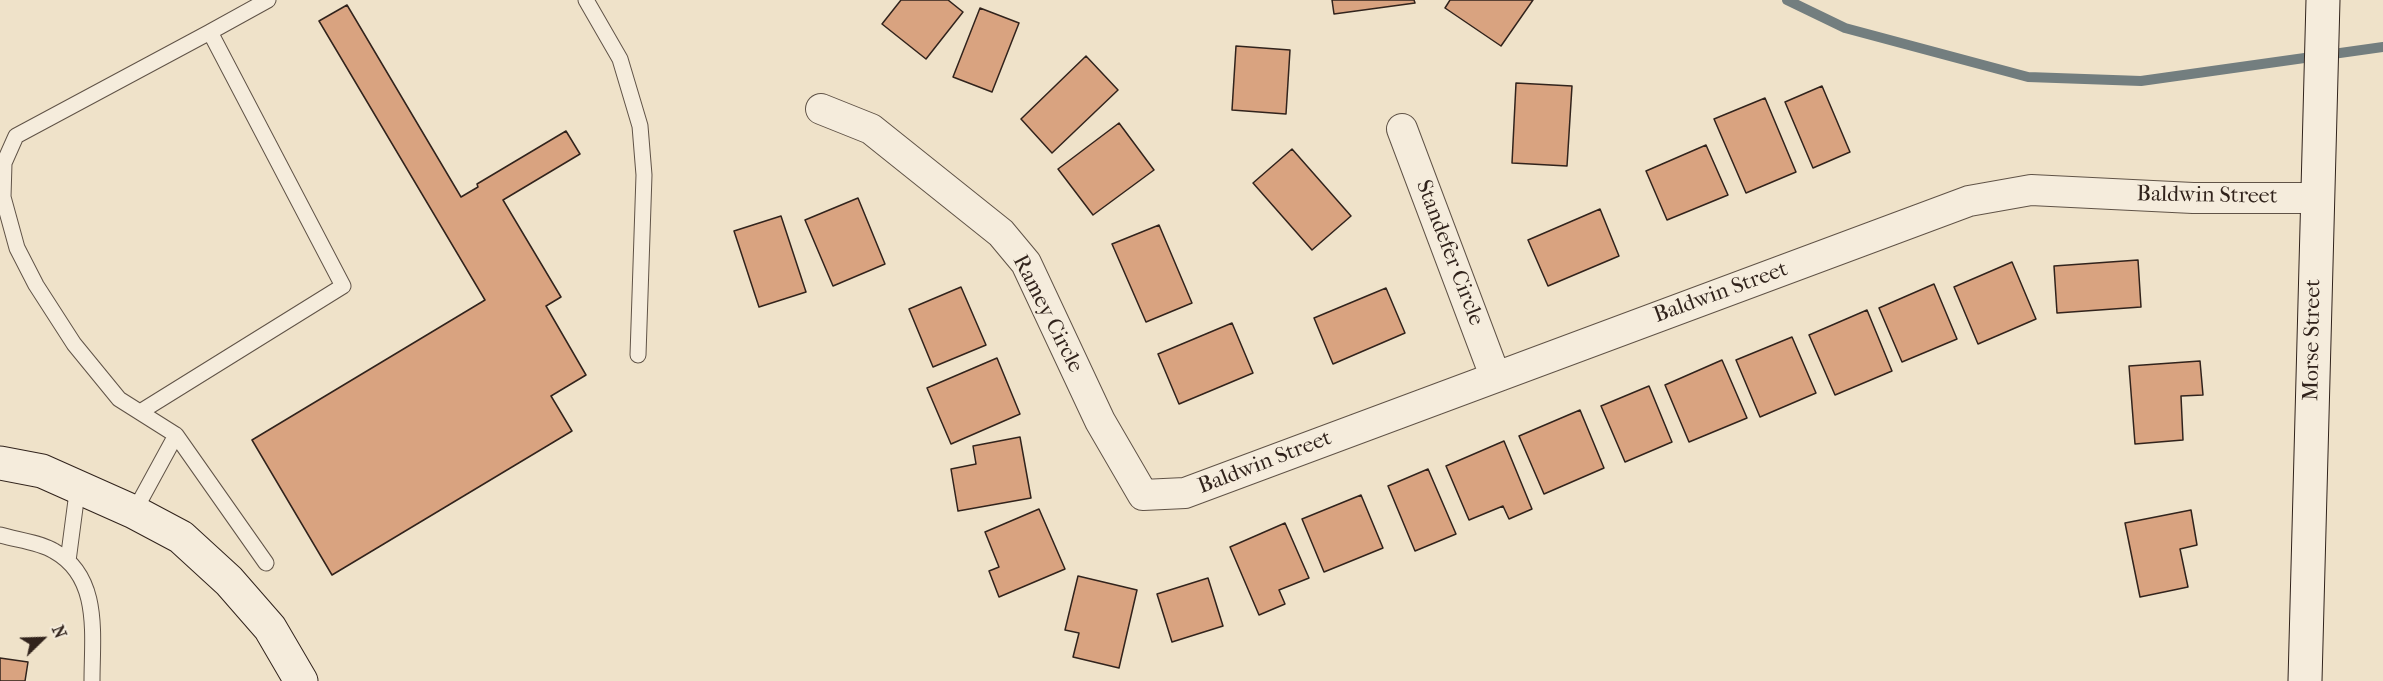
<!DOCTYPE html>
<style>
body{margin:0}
#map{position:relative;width:2383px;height:681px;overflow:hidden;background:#efe2c9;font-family:"IM FELL French Canon",serif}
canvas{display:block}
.north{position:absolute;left:12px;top:609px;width:60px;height:60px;-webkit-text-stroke:4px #f5ecdc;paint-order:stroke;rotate:67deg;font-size:16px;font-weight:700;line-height:24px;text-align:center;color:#31231c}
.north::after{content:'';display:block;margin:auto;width:21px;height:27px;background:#31231c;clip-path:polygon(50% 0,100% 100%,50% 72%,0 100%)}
</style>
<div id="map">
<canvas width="2383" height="681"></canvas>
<div class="north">N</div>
</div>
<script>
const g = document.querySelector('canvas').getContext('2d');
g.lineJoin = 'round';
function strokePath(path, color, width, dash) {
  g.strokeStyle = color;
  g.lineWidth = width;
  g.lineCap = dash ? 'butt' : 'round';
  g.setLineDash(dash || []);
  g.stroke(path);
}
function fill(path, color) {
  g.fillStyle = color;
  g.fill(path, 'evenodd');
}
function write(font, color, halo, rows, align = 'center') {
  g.font = font + ' "IM FELL French Canon",serif';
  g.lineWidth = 4.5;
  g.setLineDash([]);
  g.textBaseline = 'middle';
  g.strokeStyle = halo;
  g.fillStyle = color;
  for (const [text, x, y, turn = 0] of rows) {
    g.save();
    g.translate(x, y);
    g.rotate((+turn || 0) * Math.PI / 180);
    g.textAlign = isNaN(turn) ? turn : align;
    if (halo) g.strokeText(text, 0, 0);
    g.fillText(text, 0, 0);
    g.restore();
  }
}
const stream = new Path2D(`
 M1787,0L1845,28L2028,77L2141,81L2383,47`);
const building = new Path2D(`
 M901,0H948L963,12L926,59L882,24Z
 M1332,0H1414L1415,3L1334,14Z
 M1450,0H1533L1501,46L1445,8Z
 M347,5L461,197L478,187L477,184L566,131L580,154L503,200L561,297L546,306L586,375L551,396L572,431L332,575L252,440L485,300L319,21Z
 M980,8L1019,23L992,92L953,77Z
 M1236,46L1290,50L1286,114L1232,110Z
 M1086,56L1118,90L1052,153L1021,119Z
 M1516,83L1572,86L1567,166L1512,163Z
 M1822,86L1850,152L1813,168L1785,102Z
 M1765,98L1796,172L1746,193L1714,119Z
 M1119,123L1154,170L1093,215L1058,169Z
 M1706,145L1728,195L1667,220L1646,171Z
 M1292,149L1351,216L1312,250L1253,183Z
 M858,198L885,264L833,286L805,220Z
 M1600,209L1619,256L1548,286L1528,240Z
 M781,216L806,292L759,307L734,231Z
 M1159,225L1192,303L1146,322L1112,244Z
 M2138,260L2141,307L2057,313L2054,266Z
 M2012,262L2036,319L1978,344L1954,287Z
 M1934,284L1957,339L1902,362L1879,308Z
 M961,287L986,345L933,367L909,309Z
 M1386,288L1405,333L1333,364L1314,318Z
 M1867,310L1892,371L1835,395L1809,335Z
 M1232,323L1253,373L1179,404L1158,354Z
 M1792,337L1816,393L1760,417L1736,360Z
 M997,358L1020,414L951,444L927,388Z
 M1722,360L1747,418L1689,442L1665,385Z
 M2200,361L2203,395L2181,396L2183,440L2135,444L2129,366Z
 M1649,386L1672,442L1625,462L1601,406Z
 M1580,410L1604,468L1544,494L1519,436Z
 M1020,437L1031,498L958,511L951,469L976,464L973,446Z
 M1504,441L1532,509L1509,519L1503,506L1469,520L1446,466Z
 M1428,469L1456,534L1415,551L1388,486Z
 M1361,495L1383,548L1324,572L1302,519Z
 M1039,509L1065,569L999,597L989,571L999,567L985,532Z
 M2191,510L2197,545L2180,549L2188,587L2140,597L2125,523Z
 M1285,523L1309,578L1279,590L1285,604L1259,615L1230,547Z
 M1078,576L1137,590L1119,668L1073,657L1079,633L1065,630Z
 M1208,578L1223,626L1172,642L1157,594Z
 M0,658L28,662L25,681H0Z`);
const lane = new Path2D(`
 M586,0L620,59L640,126L644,175L638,355
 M210,32L268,0
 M176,435L266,563
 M134,512L176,435L119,399L74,344L36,285L17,248L3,197L4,163L16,136L210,32L343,286L140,412
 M0,535C17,540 39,542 54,551C101,577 92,635 92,681
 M68,561L78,485`);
const street = new Path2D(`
 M821,109L871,129L1001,233L1026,263L1100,421L1143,495L1185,493L1969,201L2031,190L2193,198H2317
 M1402,129L1495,376`);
const secondary = new Path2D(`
 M0,463L42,471L134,512L181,537L229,581L270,628L301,681
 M2305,681L2323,0`);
const streetNames = [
 ["Baldwin Street",2207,196,1],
 ["Standefer Circle",1449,253,69],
 ["Baldwin Street",1721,293,-20],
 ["Ramey Circle",1047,314,63],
 ["Morse Street",2313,340,-89],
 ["Baldwin Street",1265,463,-21]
];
strokePath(stream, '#737e7f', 10);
fill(building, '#d9a380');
strokePath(building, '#31231c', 1.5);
strokePath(lane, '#605347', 17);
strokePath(street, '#605347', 32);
strokePath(secondary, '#31231c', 35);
strokePath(lane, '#f5ecdc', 15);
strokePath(street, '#f5ecdc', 30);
strokePath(secondary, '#f5ecdc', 33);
write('22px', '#31231c', '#f5ecdc', streetNames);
</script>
